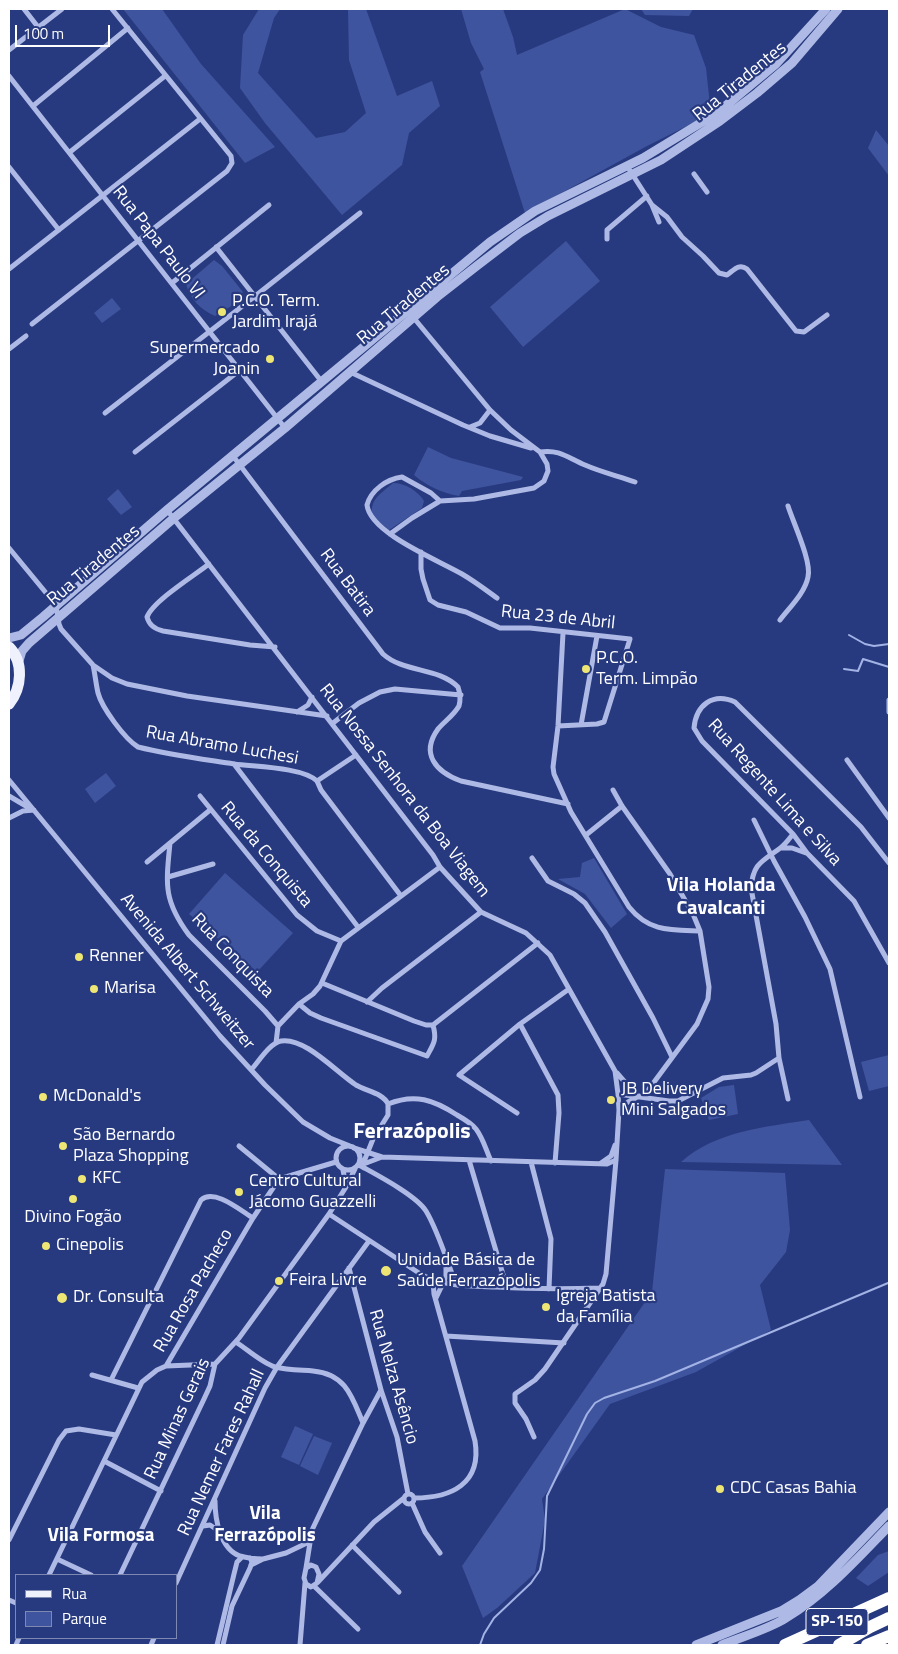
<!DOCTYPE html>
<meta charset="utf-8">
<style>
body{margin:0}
#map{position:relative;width:898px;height:1654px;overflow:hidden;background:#283a7f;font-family:"Titillium Web",sans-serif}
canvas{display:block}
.frame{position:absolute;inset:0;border:10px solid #fff;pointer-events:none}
.legend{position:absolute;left:15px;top:1574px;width:162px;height:65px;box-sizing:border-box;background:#283a7f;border:1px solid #7e89b2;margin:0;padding:6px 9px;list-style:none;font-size:15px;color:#fff}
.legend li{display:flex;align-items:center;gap:10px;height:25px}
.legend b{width:25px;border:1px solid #7e89b2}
.scale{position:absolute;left:15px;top:25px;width:95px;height:22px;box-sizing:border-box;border:2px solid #fff;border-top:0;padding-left:6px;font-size:15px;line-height:18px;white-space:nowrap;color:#fff;-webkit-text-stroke:4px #283a7f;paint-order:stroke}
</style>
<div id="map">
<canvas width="898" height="1654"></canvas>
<div class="frame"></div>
<ul class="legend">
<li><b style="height:6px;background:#eff1fd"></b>Rua</li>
<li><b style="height:14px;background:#3f549e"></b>Parque</li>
</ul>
<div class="scale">100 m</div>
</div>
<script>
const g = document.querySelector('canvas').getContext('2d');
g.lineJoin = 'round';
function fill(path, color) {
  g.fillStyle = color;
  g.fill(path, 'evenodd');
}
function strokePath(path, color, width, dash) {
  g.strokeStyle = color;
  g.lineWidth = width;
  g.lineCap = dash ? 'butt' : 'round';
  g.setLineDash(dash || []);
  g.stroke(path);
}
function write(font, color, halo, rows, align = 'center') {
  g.font = font + ' "Titillium Web",sans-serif';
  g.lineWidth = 4.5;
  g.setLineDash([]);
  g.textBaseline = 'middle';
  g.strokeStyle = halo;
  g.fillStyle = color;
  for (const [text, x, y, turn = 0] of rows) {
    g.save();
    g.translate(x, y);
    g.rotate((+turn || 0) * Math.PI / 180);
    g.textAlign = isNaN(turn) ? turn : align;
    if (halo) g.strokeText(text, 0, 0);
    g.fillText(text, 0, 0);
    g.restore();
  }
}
const green = new Path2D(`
 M123,9H162L201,64L275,147L245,163Z
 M259,9H280L274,18L258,73L316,138L345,132L366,113L349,60L348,9H366L397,96L432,81L440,106L409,133L402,165L342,215L265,123L240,88L243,35Z
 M461,9H503L513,37L517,55L625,9L661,27L694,35L706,68L711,114L647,146L525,213L480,72L484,69L471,43Z
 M641,9H693L689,16L645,15Z
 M876,130L889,146V176L868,148Z
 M566,241L600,281L523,347L490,307Z
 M214,260L222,266L243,292L233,305L215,316C201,310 190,299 186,284Z
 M112,298L121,309L102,323L94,313Z
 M428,447L451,458L523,477L521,480L462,491L459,496C442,493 427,486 414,475Z
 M393,483C405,483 418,491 424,501L422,508L389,530L372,516C370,498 381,494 393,483Z
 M118,489L132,507L121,515L107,499Z
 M106,773L116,786L95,803L85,789Z
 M594,858L627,914L611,928L585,894L558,879L580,877L582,863Z
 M225,873L293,933L257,972L189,914Z
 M889,1055V1086L869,1091L861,1062Z
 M734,1085L738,1114L709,1120L701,1098L719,1087Z
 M809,1120L842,1165L681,1162C716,1131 765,1127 809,1120Z
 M665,1169L785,1173L790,1230L786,1252L760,1285L771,1330L696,1372L610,1404L542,1499L545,1520L535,1573L497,1608L483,1618L462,1566L652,1292Z
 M295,1426L313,1434L299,1465L281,1457Z
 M314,1436L332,1443L318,1475L300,1466Z
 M889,1551V1572L868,1586L856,1578L878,1555Z`);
const stream = new Path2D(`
 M849,635L865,644L874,646L889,644
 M844,669L858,671L863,659L889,667
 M480,1645L484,1634L494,1618L531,1583L540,1570L544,1549L547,1496L587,1414L595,1403L604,1398L655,1381L888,1283`);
const minor = new Path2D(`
 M24,9L38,27
 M9,50L62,9
 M9,76L285,428
 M33,106L128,28
 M70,152L165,76
 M627,166L652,205L659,222
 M9,167L59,230
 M694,174L707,192
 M652,205L667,217L682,237L703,256L719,273L727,275C734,270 739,263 747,269L796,331L804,332L827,315
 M607,239V230L647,196
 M216,247L322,382
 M9,269L200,119
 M172,283L269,205
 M32,324L227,171L232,163L231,156L112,9
 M9,349L26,336
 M350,372L463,425L490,436L531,448
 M105,413L254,297L360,213
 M470,427L480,423L490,410
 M135,452L240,370
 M540,452C560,449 568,458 585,465C601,472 618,476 635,482
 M233,456L383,654C404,673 438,667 458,687C460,693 461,699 459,706C454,715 445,721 438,729C420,754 436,772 461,781L568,804
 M440,501L431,493L402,477C387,479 371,490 367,505C370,533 438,560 462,574C474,581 486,590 497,598
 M167,510L433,855L440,867L481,912L526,933L550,955L615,1071L618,1094L619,1110L616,1160L606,1274L603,1284L545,1369L535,1380L515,1394V1403L526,1419L534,1437
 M390,534L412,518L440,501L474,499L534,488L544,481L548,471L547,464L540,452L511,430L490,410L413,317
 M9,548L56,605L59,624L61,629L93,665L112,678L127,684L187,696L327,716
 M421,552V569L423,579L430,600L438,605L466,612L500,628H530L630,639L604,722L597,724L558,726
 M209,564C195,575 153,601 147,617C149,625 154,629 163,631L250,645L275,647
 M780,620C789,608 805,593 808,577C812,562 793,522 788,506
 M563,633L558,726L553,767L554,774L571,812L629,907C649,932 671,930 700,931
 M93,665C95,674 96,684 98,693C102,708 125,739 138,747C170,755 202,759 234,764C255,767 302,767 317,781L356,755
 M889,700V712
 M297,712L308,705L312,697
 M333,723L359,703L380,692L395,689L461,695
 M581,725L597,636
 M847,760L889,818
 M234,764L358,927
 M9,780L220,1036L265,1085L303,1122L330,1138L350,1146
 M317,781L321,790L401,896
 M613,790L622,806L670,874L693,914L700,931L709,987L708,999L697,1024L643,1097
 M9,796L31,809
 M200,796L297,915L317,931L341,941
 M9,818L23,811L34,810
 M754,820L774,861L805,917L830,969L860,1097
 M586,835L622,806
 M170,843C166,884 163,900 189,935L265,1011L278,1026
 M781,848H792L806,853
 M532,858L548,881L574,894L585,903L605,932L653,1018L672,1057
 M147,862L210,810
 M889,863L861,827L735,702C713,692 696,705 694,728L702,741L793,834L807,853L854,901L889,963
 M168,877L213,864
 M322,983L414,1021L426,1025H433L538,943
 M367,1002L382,988L481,912
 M299,1004L310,1013L321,1018L427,1056C434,1043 437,1040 433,1025
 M520,1024L558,1095L559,1113L555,1163
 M276,1043L278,1026L299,1004L313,994L320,986L341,941L440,867
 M251,1070C259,1061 270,1043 281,1041C305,1037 336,1072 356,1085C366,1091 383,1093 388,1104
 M617,1073L636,1095
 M618,1094L669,1101H678L723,1078L751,1075L756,1073L779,1058
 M788,1099L779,1058L776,1024L751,888C753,864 761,862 779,849C785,845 789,839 793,834
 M388,1104C415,1093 434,1100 457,1115C464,1119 471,1123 476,1129C483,1138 486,1150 491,1161
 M619,1110L628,1102L639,1096
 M517,1113L459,1075L520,1024L569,989
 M336 1158a12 12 0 1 1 24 0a12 12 0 1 1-24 0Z
 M239,1146L279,1179
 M354,1148L382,1157L607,1164L616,1160
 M469,1160L507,1288
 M531,1162L551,1239L549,1289
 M601,1163L611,1156L615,1145
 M363,1164L373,1139L388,1115V1104
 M359,1165C375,1174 416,1195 426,1211C437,1229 446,1258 454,1279L458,1285
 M361,1165L382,1157
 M343,1170L346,1186
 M329,1214L422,1275C445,1287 472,1286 497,1287C532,1289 566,1289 600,1288
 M349,1268L381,1390L397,1437L408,1494
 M436,1298L446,1277V1264
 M446,1336L564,1343
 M236,1342C248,1350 262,1363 275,1367C287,1370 301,1370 313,1371C346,1374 352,1397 363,1423
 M166,1366L253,1218L279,1179L336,1162
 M92,1375L138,1388
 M111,1380L201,1200C214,1188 240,1210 253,1218
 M104,1461L161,1491
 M404 1499a5 5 0 1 1 10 0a5 5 0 1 1-10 0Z
 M414,1498C451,1498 482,1484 475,1441L434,1294L433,1281
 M215,1501C215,1519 220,1549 240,1556C247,1558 256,1559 263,1559
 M412,1503L425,1532L440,1553
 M203,1526L210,1525L219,1531
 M9,1540L59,1440L66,1431L79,1429L116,1435
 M352,1545L399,1592
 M57,1559L91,1575
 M251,1565L263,1559L286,1553L309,1542
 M311,1565L316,1567L319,1574L317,1583L311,1587L306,1584L304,1578L306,1568Z
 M306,1568L312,1530L363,1423L381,1390
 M49,1575L142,1382L157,1370L166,1366L215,1364
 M120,1575L204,1399L210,1386L215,1364L239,1338L329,1214L346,1187L355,1169
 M318,1582L374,1522L404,1498
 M176,1583L265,1388L277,1367L369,1241
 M314,1586L358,1629
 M9,1600L16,1603
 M16,1645L19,1638
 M151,1645L154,1638
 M217,1645L234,1574L237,1562L242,1557
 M223,1645L232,1606L250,1568L252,1562L250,1558
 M300,1645L305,1583`);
const tertiary = new Path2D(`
 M9,638L21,635L43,617L167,510L490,242L535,211L643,158L717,113L776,64L826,9
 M18,664L22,651L29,643L174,518L285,428L437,297L478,265L520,233L548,216L661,160L720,121L757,93L792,63L838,9
 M696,1645L781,1611L799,1600L818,1586L889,1512
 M722,1645C741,1637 769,1629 786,1618C826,1594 857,1559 889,1526`);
const primary = new Path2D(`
 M9,647C24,662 22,688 9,704`);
const motorway = new Path2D(`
 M785,1645L889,1598
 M839,1645L870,1627L889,1618
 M867,1645L889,1636`);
const markers = [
 [222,312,5,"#ede675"],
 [270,359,5,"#ede675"],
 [586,669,5,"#ede675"],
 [79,957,5,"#ede675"],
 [94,989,5,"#ede675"],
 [43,1097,5,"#ede675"],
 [611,1100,5,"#ede675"],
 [63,1146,5,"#ede675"],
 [82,1179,5,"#ede675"],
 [239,1192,5,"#ede675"],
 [73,1199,5,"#ede675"],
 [46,1246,5,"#ede675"],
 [386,1271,6,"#ede675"],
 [279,1281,5,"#ede675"],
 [62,1298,6,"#ede675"],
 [546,1307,5,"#ede675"],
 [720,1489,5,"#ede675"]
];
const shields = [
 [837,1622,62]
];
const shieldNames = [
 ["SP-150",837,1622]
];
const streetNames = [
 ["Rua Tiradentes",740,82,-39],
 ["Rua Papa Paulo VI",158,243,52],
 ["Rua Tiradentes",404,305,-40],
 ["Rua Tiradentes",94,566,-40],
 ["Rua Batira",347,583,53],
 ["Rua 23 de Abril",558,618,6],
 ["Rua Abramo Luchesi",222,746,10],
 ["Rua Nossa Senhora da Boa Viagem",404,791,52],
 ["Rua Regente Lima e Silva",774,793,48],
 ["Rua da Conquista",266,855,50],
 ["Rua Conquista",232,956,46],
 ["Avenida Albert Schweitzer",187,972,50],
 ["Rua Rosa Pacheco",194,1291,-60],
 ["Rua Nelza Asêncio",393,1377,74],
 ["Rua Minas Gerais",178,1419,-65],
 ["Rua Nemer Fares Rahall",222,1453,-65]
];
const poiNames = [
 ["P.C.O. Term.",232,302],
 ["Jardim Irajá",232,323],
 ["Supermercado",260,349,"right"],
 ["Joanin",260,370,"right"],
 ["P.C.O.",596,659],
 ["Term. Limpão",596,680],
 ["Renner",89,957],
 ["Marisa",104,989],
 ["JB Delivery",621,1090],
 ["Mini Salgados",621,1111],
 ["McDonald's",53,1097],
 ["São Bernardo",73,1136],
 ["Plaza Shopping",73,1157],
 ["KFC",92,1179],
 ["Centro Cultural",249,1182],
 ["Jácomo Guazzelli",249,1203],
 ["Divino Fogão",73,1218,"center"],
 ["Cinepolis",56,1246],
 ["Unidade Básica de",397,1261],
 ["Saúde Ferrazópolis",397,1282],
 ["Feira Livre",289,1281],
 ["Igreja Batista",556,1297],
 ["da Família",556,1318],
 ["Dr. Consulta",73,1298],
 ["CDC Casas Bahia",730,1489]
];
const neighbourhoodNames = [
 ["Vila",265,1514],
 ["Ferrazópolis",265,1536],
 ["Vila Formosa",101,1536]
];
const quarterNames = [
 ["Vila Holanda",721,886],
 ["Cavalcanti",721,909]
];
const districtNames = [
 ["Ferrazópolis",412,1133]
];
fill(green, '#3f549e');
strokePath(stream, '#a3b3e6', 2);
strokePath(minor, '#aebae5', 5);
strokePath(tertiary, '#aebae5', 9);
strokePath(primary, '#eff1fd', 11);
strokePath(motorway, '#fff', 12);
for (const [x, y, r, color] of markers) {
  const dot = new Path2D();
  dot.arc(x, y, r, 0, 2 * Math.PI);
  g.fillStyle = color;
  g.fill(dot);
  strokePath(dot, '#283a7f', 2);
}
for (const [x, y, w] of shields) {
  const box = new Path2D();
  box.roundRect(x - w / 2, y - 13.5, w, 27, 4);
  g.fillStyle = '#283a7f';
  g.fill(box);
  strokePath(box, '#fff', 1);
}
write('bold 16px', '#fff', null, shieldNames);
write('18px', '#fff', '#283a7f', streetNames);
write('18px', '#fff', '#283a7f', poiNames, 'left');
write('bold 19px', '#fff', '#283a7f', neighbourhoodNames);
write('bold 20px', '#fff', '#283a7f', quarterNames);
write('bold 22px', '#fff', '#283a7f', districtNames);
</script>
